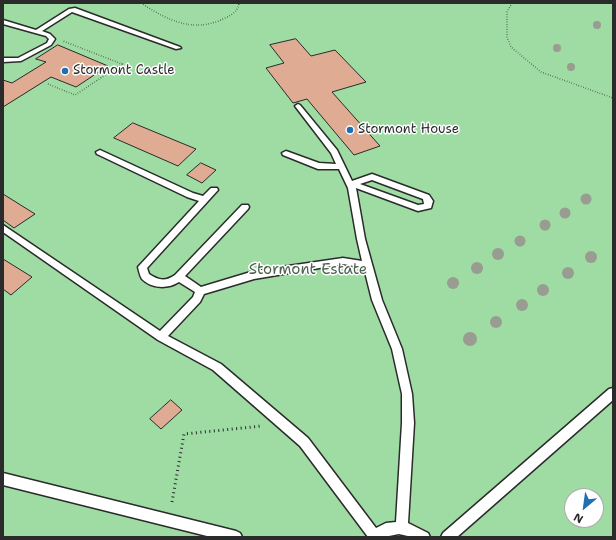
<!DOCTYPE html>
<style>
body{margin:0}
#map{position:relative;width:616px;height:540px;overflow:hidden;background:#f5e6df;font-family:"Shantell Sans",sans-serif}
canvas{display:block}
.frame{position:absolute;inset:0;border:4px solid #2b2b2b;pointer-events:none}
.north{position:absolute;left:564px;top:488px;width:40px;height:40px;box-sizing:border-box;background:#fff;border:1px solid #aaa;border-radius:50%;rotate:209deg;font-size:11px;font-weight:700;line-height:16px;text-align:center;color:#2b2b2b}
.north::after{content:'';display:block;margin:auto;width:14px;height:18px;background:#1f6fb2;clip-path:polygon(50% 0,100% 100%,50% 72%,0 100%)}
</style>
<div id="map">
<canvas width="616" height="540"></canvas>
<div class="frame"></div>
<div class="north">N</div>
</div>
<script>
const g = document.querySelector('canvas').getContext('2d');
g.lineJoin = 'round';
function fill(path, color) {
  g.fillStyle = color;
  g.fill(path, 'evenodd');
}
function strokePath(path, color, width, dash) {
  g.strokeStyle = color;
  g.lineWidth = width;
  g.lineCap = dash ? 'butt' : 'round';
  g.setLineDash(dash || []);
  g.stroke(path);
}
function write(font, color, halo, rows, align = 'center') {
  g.font = font + ' "Shantell Sans",sans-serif';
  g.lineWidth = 3;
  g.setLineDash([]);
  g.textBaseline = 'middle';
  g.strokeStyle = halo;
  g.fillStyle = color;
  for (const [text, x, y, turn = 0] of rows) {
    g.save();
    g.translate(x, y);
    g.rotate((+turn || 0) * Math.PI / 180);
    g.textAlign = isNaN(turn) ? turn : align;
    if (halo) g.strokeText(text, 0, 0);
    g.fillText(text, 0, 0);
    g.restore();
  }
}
const green = new Path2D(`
 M3,3H613V537H3ZM572,496H596V520H572Z`);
const building = new Path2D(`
 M296,39L311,56L335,50L366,82L332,92L380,146L354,155L307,99L293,103L266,68L284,63L270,45Z
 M58,45L108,66L76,87L51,77L3,107V80L12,83L46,62L36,59Z
 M133,123L196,149L178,166L114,138Z
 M201,163L216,170L202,183L187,175Z
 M3,194L35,214L14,228L3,220Z
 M3,259L32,277L11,295L3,289Z
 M171,400L182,410L161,429L150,419Z`);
const pathFar1 = new Path2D(`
 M141,3C167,20 194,34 225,18C232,15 238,11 239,3
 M512,3L507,12V37L511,47L541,72L613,98
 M48,84L75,95L122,64L63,41`);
const path = new Path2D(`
 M172,502L184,434L262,426`);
const lane = new Path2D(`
 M75,8L180,47L181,48L176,49L72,12L42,31L50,34L55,39L51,45L21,61L3,62V58H18L47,43L49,39L46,36L3,24V20L36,30L69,9Z
 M298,104L300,105L337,150L352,181L372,174L429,195L433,201L431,208L418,211L356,188L365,239L382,300L402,349L412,394L414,423L408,523L428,533L430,537H412L399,534L384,537H368L300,446L213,370L158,340L3,232V225L160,331L193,297L195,292L179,282C168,289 152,289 142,279C140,276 139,271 138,267L199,201L187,197L97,154L96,152L100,150L193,193L203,196L211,188H217L218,190L147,268L149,274C158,280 165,282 175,275L242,205H248L249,207L248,209L185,276L201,287L254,271L343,258L362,261L357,239L348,188L339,169H318L283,155L282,153L286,151L319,163L336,164L331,153L295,106ZM372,180L423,199L424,204L418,205L360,184ZM343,264L364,268L372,300L392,349L402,394V423L396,522L386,523L376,528L308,438L221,364L168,336L200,302L204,294L254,279Z
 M613,388V400L457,537H441L443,533L609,389Z
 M3,473L236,531L240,533L242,537H211L3,485Z`);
const trees = [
 [597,25,4],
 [557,48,4],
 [571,67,4],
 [586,199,5.5],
 [565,213,5.5],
 [545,225,5.5],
 [520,241,5.5],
 [498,254,6],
 [591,257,6],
 [477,268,6],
 [568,273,6],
 [453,283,6],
 [543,290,6],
 [522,305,6],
 [496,322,6],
 [470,339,7]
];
const markers = [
 [65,71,4,"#1f6fb2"],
 [350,130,4,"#1f6fb2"]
];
const farPoinames = [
 ["Stormont Castle",73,71],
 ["Stormont House",358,130]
];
const parkNames = [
 ["Stormont Estate",308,270]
];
fill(green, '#9edca4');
fill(building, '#dfab93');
strokePath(building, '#2b2b2b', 1);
strokePath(lane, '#2b2b2b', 3);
strokePath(pathFar1, '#2b2b2b', 1.5, [0.5, 2]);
strokePath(path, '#2b2b2b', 3, [1, 3.5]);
fill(lane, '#fff');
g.fillStyle = '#999c90';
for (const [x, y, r] of trees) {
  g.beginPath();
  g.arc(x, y, r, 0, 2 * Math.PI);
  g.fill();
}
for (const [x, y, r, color] of markers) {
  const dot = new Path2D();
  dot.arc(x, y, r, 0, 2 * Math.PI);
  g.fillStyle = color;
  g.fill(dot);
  strokePath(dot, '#fff', 1.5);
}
write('13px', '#2b2b2b', '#fff', farPoinames, 'left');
write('15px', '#4e604f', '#fff', parkNames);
</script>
